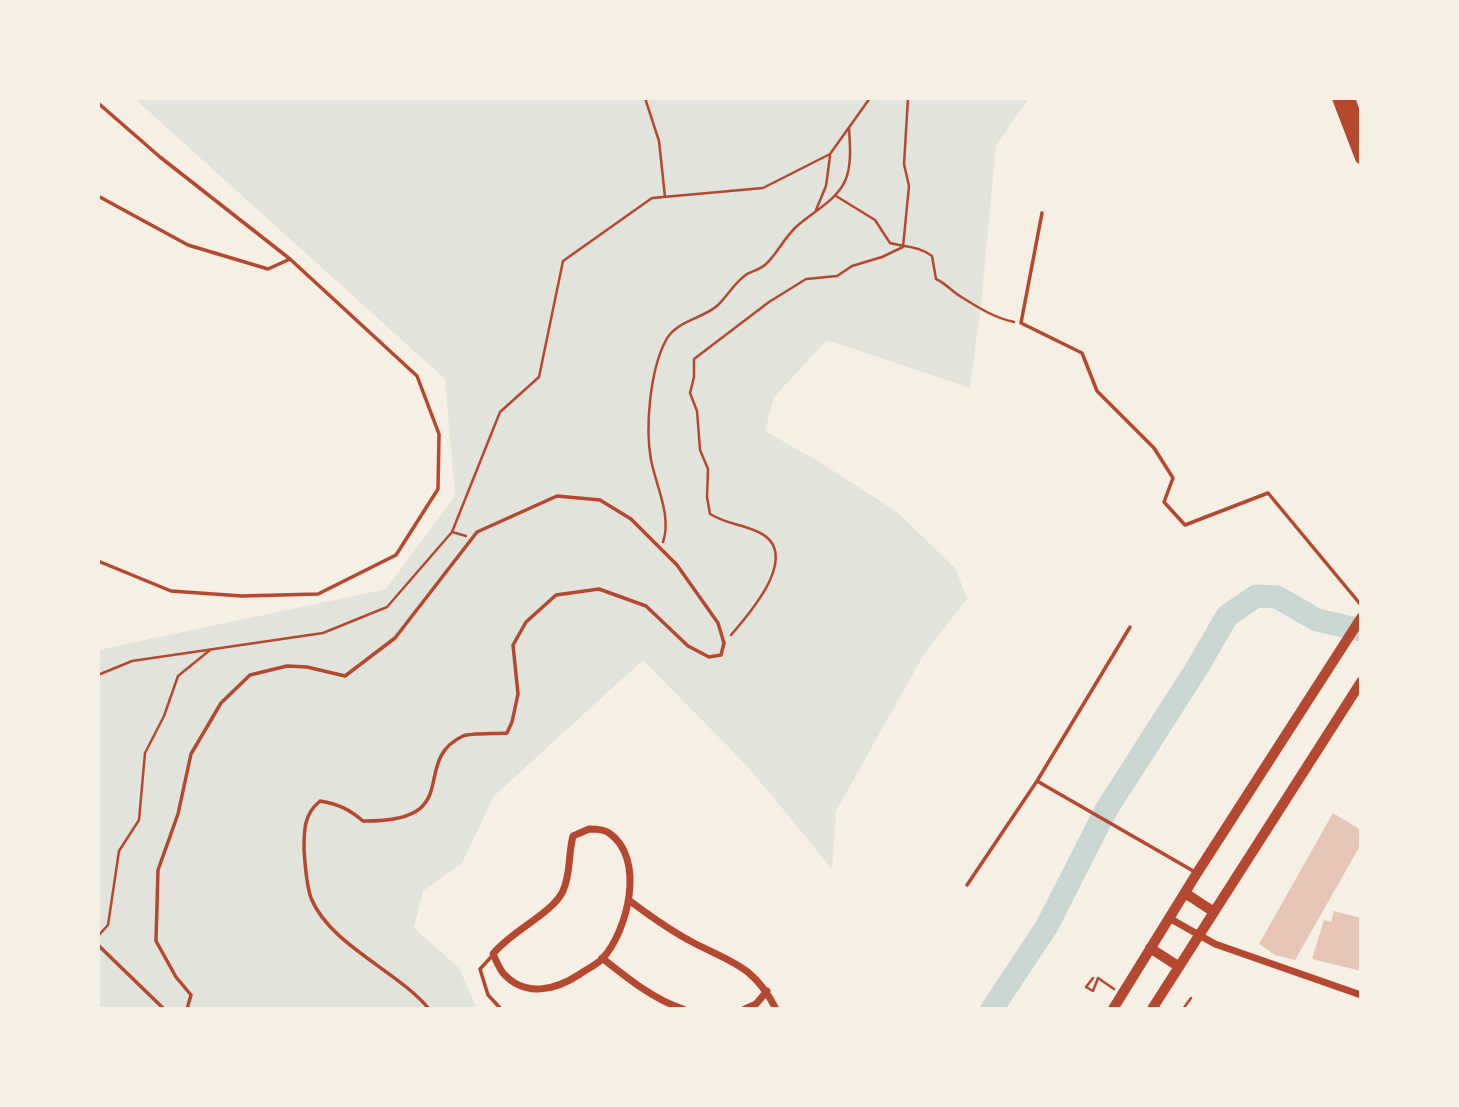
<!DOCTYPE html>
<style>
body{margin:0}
#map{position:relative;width:1459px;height:1107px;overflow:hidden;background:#f6efe4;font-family:"Alegreya Sans",sans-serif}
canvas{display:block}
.frame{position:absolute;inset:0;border:100px solid #f6efe4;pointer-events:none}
</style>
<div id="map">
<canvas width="1459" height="1107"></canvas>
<div class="frame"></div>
</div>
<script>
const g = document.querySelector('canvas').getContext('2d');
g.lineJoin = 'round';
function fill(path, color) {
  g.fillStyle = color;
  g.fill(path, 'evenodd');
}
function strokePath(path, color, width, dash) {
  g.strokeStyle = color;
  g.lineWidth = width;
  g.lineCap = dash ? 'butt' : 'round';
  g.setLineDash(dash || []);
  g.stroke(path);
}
const green = new Path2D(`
 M134,98H1029L996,145L981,303L970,388L827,340L774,397L765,431L818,461L897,512L956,569L967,599L924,654L836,811L832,869L748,767L643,660L494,796L462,863L423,891L414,928L459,968L477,1009H98V650L386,589L455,496L445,379Z`);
const river = new Path2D(`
 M992,1009L1047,926L1106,810L1197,668L1227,616L1256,596L1277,597L1317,620L1361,630`);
const building = new Path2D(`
 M1333,813L1361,830V844L1295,960L1275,955L1259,944Z
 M1334,911L1361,918V971L1312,959L1324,920L1331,922Z`);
const path = new Path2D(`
 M645,98L659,141L665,197
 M836,196L875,220L890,243C905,247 919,246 932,256L936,279C947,284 953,293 963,298C979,308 995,318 1014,322
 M816,210L826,186L830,156
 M452,532L466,536
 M663,542C672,516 656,486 651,460C645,427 650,370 666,340C677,320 703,319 718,305C728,295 735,282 747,274C753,271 761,269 766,264C777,254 784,238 796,227C812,212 836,201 845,181C852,166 850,144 849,128
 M731,635C750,613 805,551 756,531C738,523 729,525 710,514L707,497L708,469L700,450L697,411L690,393L694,377V359L769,302L806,279L837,276L852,266L882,257L903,247L909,186L904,164L908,98
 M98,675L132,661L323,633L387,607L452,532L500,412L539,377L563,261L652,198L763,188L830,154L870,98
 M98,936L108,925L119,851L139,820L145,753L164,716L178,676L210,650
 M1093,978L1086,987L1093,991L1098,978L1114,989
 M1183,1009L1191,998`);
const service = new Path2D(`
 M98,103L160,157L290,259L417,376L439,434L438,489L396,555L318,594L242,596L171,591L98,561
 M98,196L188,245L268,269L290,259
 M1042,213L1021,323L1082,353L1097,391L1154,448L1173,478L1164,502L1185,525L1268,493L1361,605
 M1037,781L1195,872
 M967,885L1037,781L1130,627
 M98,945L164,1009
 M492,956L480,969L488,995L501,1009
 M187,1009L191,995L176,977L156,941L158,870L178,814L191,754L221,703L250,675L287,666L307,667L345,676L395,638L477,532L557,496L600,500L631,519L677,565L718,623L724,643L721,655L709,657L688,646L646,606L599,589L556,595L526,622L513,645L518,694L512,722L507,733C496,734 470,733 463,736C408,762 468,822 363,821C349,809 338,804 320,801C304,814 304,830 304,849C305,864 306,884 311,898C330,945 398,971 429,1009`);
const minor = new Path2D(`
 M589,829C595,829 604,829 609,833C646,858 628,931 602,959C596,965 587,969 580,974C556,990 525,998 503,973C499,968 496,960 493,954C510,932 553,913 563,891C571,873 568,855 573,836Z
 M630,901C650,916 671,931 694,943C733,963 754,966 776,1009
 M1169,918L1215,944L1361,995
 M602,958C626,977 654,1000 683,1009
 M745,1009L756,1004L767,991`);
const primary = new Path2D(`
 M1185,893L1214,912
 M1150,948L1178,966
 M1113,1009L1197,873L1361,618
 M1152,1009L1361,682`);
const motorway = new Path2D(`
 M1338,98L1361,158
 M1349,98L1361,131`);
fill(green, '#e2e4dc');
strokePath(river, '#c9d6d2', 23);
fill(building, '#e6c5b7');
strokePath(path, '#b5482f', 2.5);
strokePath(service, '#b5482f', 3.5);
strokePath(minor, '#b5482f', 7);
strokePath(primary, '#b5482f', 10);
strokePath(motorway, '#b5482f', 12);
</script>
